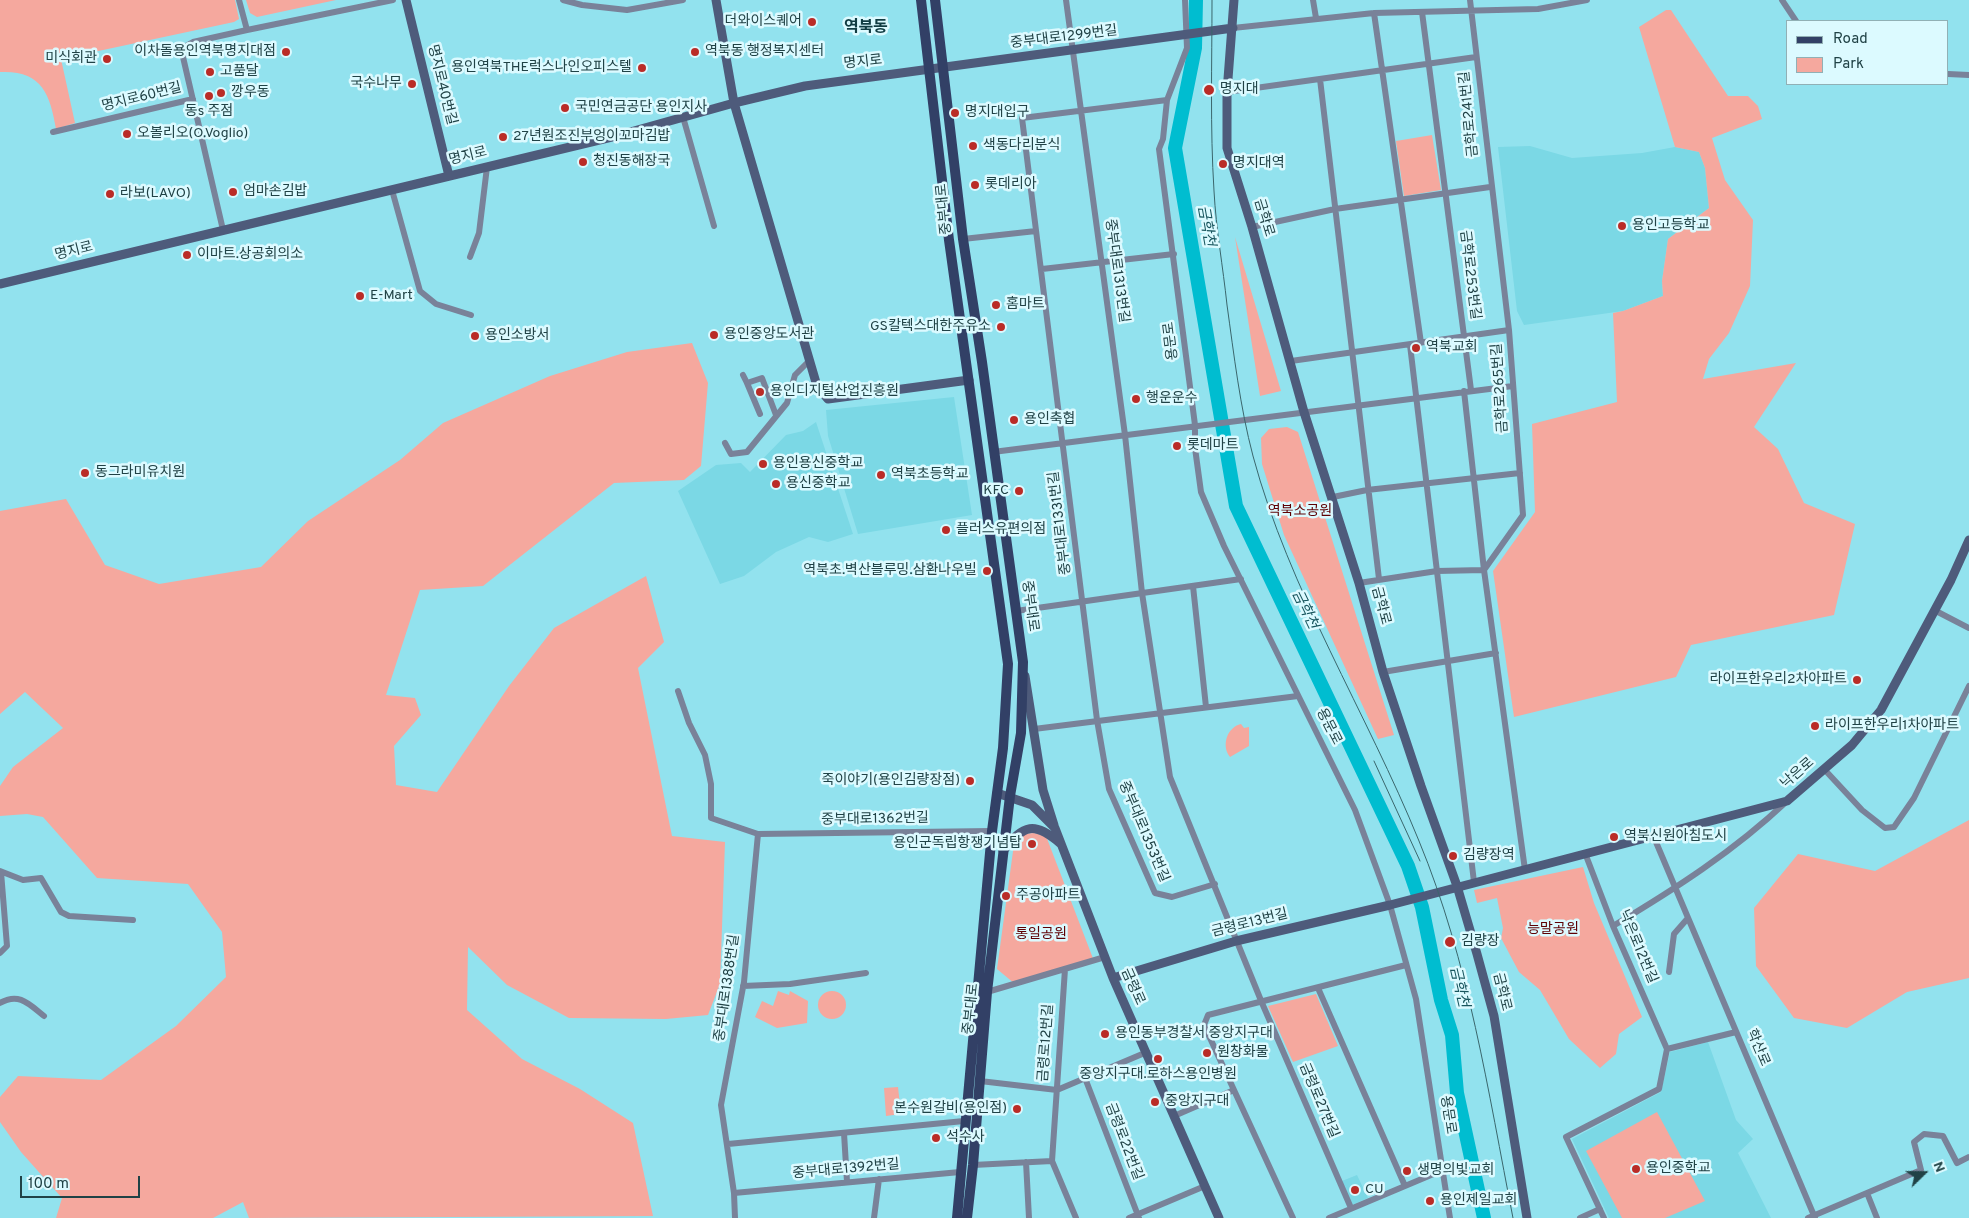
<!DOCTYPE html>
<meta charset="utf-8">
<style>
body{margin:0}
#map{position:relative;width:1969px;height:1218px;overflow:hidden;background:#92e2ee;font-family:Overpass,sans-serif}
canvas{display:block}
.legend{position:absolute;left:1786px;top:20px;width:162px;height:65px;box-sizing:border-box;background:#dcfaff;border:1px solid #91b0b5;margin:0;padding:6px 9px;list-style:none;font-size:15px;color:#204246}
.legend li{display:flex;align-items:center;gap:10px;height:25px}
.legend b{width:25px;border:1px solid #91b0b5}
.north{position:absolute;left:1899px;top:1148px;width:50px;height:50px;-webkit-text-stroke:4px #dcfaff;paint-order:stroke;rotate:68deg;font-size:14px;font-weight:700;line-height:20px;text-align:center;color:#204246}
.north::after{content:'';display:block;margin:auto;width:18px;height:22px;background:#204246;clip-path:polygon(50% 0,100% 100%,50% 72%,0 100%)}
.scale{position:absolute;left:20px;top:1176px;width:120px;height:22px;box-sizing:border-box;border:2px solid #204246;border-top:0;padding-left:6px;font-size:15px;line-height:18px;white-space:nowrap;color:#204246;-webkit-text-stroke:4px #dcfaff;paint-order:stroke}
</style>
<div id="map">
<canvas width="1969" height="1218"></canvas>
<ul class="legend">
<li><b style="height:6px;background:#324066"></b>Road</li>
<li><b style="height:14px;background:#f5a89e"></b>Park</li>
</ul>
<div class="north">N</div>
<div class="scale">100 m</div>
</div>
<script>
const g = document.querySelector('canvas').getContext('2d');
g.lineJoin = 'round';
function fill(path, color) {
  g.fillStyle = color;
  g.fill(path, 'evenodd');
}
function strokePath(path, color, width, dash) {
  g.strokeStyle = color;
  g.lineWidth = width;
  g.lineCap = dash ? 'butt' : 'round';
  g.setLineDash(dash || []);
  g.stroke(path);
}
function write(font, color, halo, rows, align = 'center') {
  g.font = font + ' Overpass,"Noto Sans KR",sans-serif';
  g.lineWidth = 5;
  g.setLineDash([]);
  g.textBaseline = 'middle';
  g.strokeStyle = halo;
  g.fillStyle = color;
  for (const [text, x, y, turn = 0] of rows) {
    g.save();
    g.translate(x, y);
    g.rotate((+turn || 0) * Math.PI / 180);
    g.textAlign = isNaN(turn) ? turn : align;
    if (halo) g.strokeText(text, 0, 0);
    g.fillText(text, 0, 0);
    g.restore();
  }
}
const built = new Path2D(`
 M1530,146L1572,158L1642,153L1675,147L1699,152L1705,168L1709,208L1668,239L1662,281L1663,296L1623,311L1524,325L1517,311L1498,147Z
 M954,397L972,515L858,534L828,436L826,410Z
 M816,422L853,534L828,542L809,537L776,552L744,576L720,584L678,491L716,465L741,463L750,472L786,435L803,431Z
 M1708,1042L1736,1120L1753,1139L1738,1153L1771,1218H1609L1572,1139L1661,1092L1670,1052Z
 M1357,1175L1368,1198L1352,1205L1342,1181Z`);
const green = new Path2D(`
 M0,0H235L239,19L234,22L61,59L75,123L56,129C50,93 41,70 0,72Z
 M246,0H336L257,17L250,13Z
 M1666,10H1671L1728,96H1748L1758,106L1762,119L1712,138L1725,180L1753,220L1750,286L1729,333L1709,359L1703,379L1796,363L1754,427L1778,449L1804,503L1855,524L1834,615L1691,645L1676,677L1514,717L1493,571L1535,512L1532,424L1617,402L1613,313L1623,311L1663,296L1662,281L1668,239L1709,208L1705,168L1699,152L1675,147L1639,27Z
 M1432,135L1441,190L1404,196L1396,141Z
 M1235,237L1281,391L1260,396Z
 M692,343L708,383L701,466L684,480L614,483L483,586L420,590L386,695L415,698L421,715L394,746L396,785L437,792L509,686L554,628L646,576L664,642L638,668L672,836L725,842L720,984L708,1015L666,1019L569,1018L507,985L468,947L467,1010L522,1059L580,1089L633,1123L653,1216L249,1218L243,1202L213,1218H56L62,1198L21,1152L0,1122V1097L18,1076L101,1080L176,1026L226,977L222,932L188,884L97,878L43,817L27,814L0,816V786L13,767L63,728L25,692L0,714V511L66,499L105,565L159,584L261,567L308,521L400,460L443,423L550,376L627,352Z
 M1287,427L1298,432L1394,735L1378,739L1284,535L1262,464L1261,438L1269,429Z
 M1241,724L1244,728L1249,727V746L1230,757C1221,746 1227,727 1241,724Z
 M1969,820V978L1907,992L1847,1028L1794,1018L1756,966L1754,908L1798,854L1875,871Z
 M1034,833L1046,836L1094,961L1015,984L997,969L1014,844L1021,834Z
 M1583,867L1594,903L1642,1017L1619,1034L1616,1054L1600,1068L1569,1039L1540,990L1519,972L1501,938L1503,928L1497,898L1477,903L1474,890Z
 M778,991L789,995L790,991L808,1001L807,1023L777,1028L755,1017L762,1001L773,1006Z
 M818 1005a14 14 0 1 1 28 0a14 14 0 1 1-28 0Z
 M1316,994L1338,1046L1293,1062L1268,1006Z
 M898,1087L901,1114L886,1116L884,1088Z
 M1657,1112L1705,1201L1665,1218H1622L1586,1151Z`);
const river = new Path2D(`
 M1196,0L1195,48L1175,148L1236,506L1408,866L1422,907L1441,1000L1452,1035L1457,1093L1484,1218`);
const street = new Path2D(`
 M239,0L247,30
 M563,0L582,5L627,10L683,0
 M1066,0L1125,435L1142,593L1170,777L1262,1003L1351,1208
 M1185,0L1187,48L1167,100L1163,139L1159,149L1195,425V448L1201,492L1224,546L1355,810L1390,905L1416,999L1450,1218
 M1313,0L1316,18
 M1470,0L1509,330L1523,515L1484,570
 M1782,0L1796,21
 M1422,12L1471,390
 M1374,13L1421,343
 M1233,28L1374,13L1538,9L1587,0
 M1948,74L1969,75
 M1320,79L1379,579
 M1227,92L1476,57
 M1167,100L1022,118L1097,720L1109,789L1155,893L1172,897L1215,884
 M683,117L714,226
 M53,132L193,99
 M392,190L420,291L436,304L471,315
 M1252,227L1335,209L1490,187
 M223,230L183,57L184,47L193,42L247,30L393,0
 M963,239L1036,231
 M470,257L479,233L487,167
 M1042,269L1174,254
 M1410,345L1474,882
 M1291,361L1509,330
 M743,375L747,383
 M1464,391L1484,570L1525,870
 M760,414L747,383L762,378L776,415
 M725,443L731,454L747,452L787,403L795,375L810,360
 M993,452L1513,386
 M1333,497L1367,490L1520,473
 M1359,583L1437,571L1484,570
 M1193,586L1206,707
 M1934,610L1969,628
 M1016,611L1241,579
 M1383,672L1496,653
 M678,691L689,723L705,755L711,784V818L758,834L992,831
 M1034,729L1298,696
 M1824,769L1862,810L1885,828L1894,827L1914,798L1969,686
 M1653,835L1815,1218
 M1585,853L1613,926L1667,1049
 M0,871L23,880L41,878L61,912L69,916L133,920
 M1613,926C1675,889 1734,851 1786,802
 M0,953L7,946L1,872
 M1065,969L1052,1161L1076,1218
 M1669,972L1674,934L1688,918
 M743,986L790,984L866,973
 M1318,988L1405,1186
 M987,992L1105,957
 M0,1003C19,992 29,1004 44,1016
 M1085,1078L1139,1218
 M980,1081L1057,1090L1147,1052
 M1174,1116L1234,1090
 M844,1133L847,1182
 M728,1144L964,1121
 M1026,1162L1029,1218
 M973,1165L1052,1161
 M734,1193L960,1172
 M1867,1193L1877,1218
 M735,1218L734,1193L721,1105L744,982L758,834
 M874,1218L879,1179
 M1129,1218L1205,1186
 M1293,1218L1204,1025L1208,1015L1406,965
 M1329,1218L1443,1170
 M1580,1218L1600,1209
 M1604,1218L1566,1137L1659,1089L1667,1049L1736,1032
 M1808,1218L1921,1170L1914,1142L1924,1134L1943,1136L1957,1163L1969,1157`);
const secondary = new Path2D(`
 M406,0L449,176
 M716,0L734,103L817,386L828,399L969,380
 M1234,0L1227,92V148L1252,227L1304,412L1359,583L1383,672L1421,786L1457,886L1477,954L1494,1016L1527,1218
 M0,284L616,136L734,103L805,86L1233,28
 M1025,676L1043,790L1054,825
 M997,793L1032,805L1055,828L1113,978L1219,1218
 M1003,851C1024,824 1034,821 1061,844
 M1113,978L1236,941L1390,905L1787,801L1852,745L1881,710L1951,580L1969,540`);
const primary = new Path2D(`
 M921,0L949,240L1008,664L1003,748L992,831L957,1218
 M935,0L963,239L982,362L1023,662L1021,733L1010,796L987,992L973,1165L967,1218`);
const tram = new Path2D(`
 M1212,0C1212,64 1210,128 1214,191C1216,229 1223,267 1227,305C1234,355 1240,407 1253,456C1289,590 1367,713 1419,841C1469,962 1488,1091 1513,1218
 M1374,761L1420,861`);
const markers = [
 [812,22,5,"#ba2c27"],
 [286,52,5,"#ba2c27"],
 [695,52,5,"#ba2c27"],
 [107,59,5,"#ba2c27"],
 [642,68,5,"#ba2c27"],
 [210,72,5,"#ba2c27"],
 [412,84,5,"#ba2c27"],
 [1209,90,6,"#ba2c27"],
 [221,93,5,"#ba2c27"],
 [209,96,5,"#ba2c27"],
 [565,108,5,"#ba2c27"],
 [955,113,5,"#ba2c27"],
 [127,134,5,"#ba2c27"],
 [503,137,5,"#ba2c27"],
 [973,146,5,"#ba2c27"],
 [583,162,5,"#ba2c27"],
 [1223,164,5,"#ba2c27"],
 [975,185,5,"#ba2c27"],
 [233,192,5,"#ba2c27"],
 [110,194,5,"#ba2c27"],
 [1622,226,5,"#ba2c27"],
 [187,255,5,"#ba2c27"],
 [360,296,5,"#ba2c27"],
 [996,305,5,"#ba2c27"],
 [1001,327,5,"#ba2c27"],
 [714,335,5,"#ba2c27"],
 [475,336,5,"#ba2c27"],
 [1416,348,5,"#ba2c27"],
 [760,392,5,"#ba2c27"],
 [1136,399,5,"#ba2c27"],
 [1014,420,5,"#ba2c27"],
 [1177,446,5,"#ba2c27"],
 [763,464,5,"#ba2c27"],
 [85,473,5,"#ba2c27"],
 [881,475,5,"#ba2c27"],
 [776,484,5,"#ba2c27"],
 [1019,491,5,"#ba2c27"],
 [946,530,5,"#ba2c27"],
 [987,571,5,"#ba2c27"],
 [1857,680,5,"#ba2c27"],
 [1815,726,5,"#ba2c27"],
 [970,781,5,"#ba2c27"],
 [1614,837,5,"#ba2c27"],
 [1032,844,5,"#ba2c27"],
 [1453,856,5,"#ba2c27"],
 [1006,896,5,"#ba2c27"],
 [1450,942,6,"#ba2c27"],
 [1105,1034,5,"#ba2c27"],
 [1207,1053,5,"#ba2c27"],
 [1158,1059,5,"#ba2c27"],
 [1155,1102,5,"#ba2c27"],
 [1017,1109,5,"#ba2c27"],
 [936,1138,5,"#ba2c27"],
 [1636,1169,5,"#ba2c27"],
 [1407,1171,5,"#ba2c27"],
 [1355,1190,5,"#ba2c27"],
 [1430,1201,5,"#ba2c27"]
];
const poiNames = [
 ["더와이스퀘어",802,22,"right"],
 ["이차돌용인역북명지대점",276,52,"right"],
 ["역북동 행정복지센터",705,52],
 ["미식회관",97,59,"right"],
 ["용인역북THE럭스나인오피스텔",632,68,"right"],
 ["고품달",220,72],
 ["국수나무",402,84,"right"],
 ["명지대",1220,90],
 ["깡우동",231,93],
 ["국민연금공단 용인지사",575,108],
 ["동s 주점",209,112,"center"],
 ["명지대입구",965,113],
 ["오볼리오(O.Voglio)",137,134],
 ["27년원조진부엉이꼬마김밥",513,137],
 ["색동다리분식",983,146],
 ["청진동해장국",593,162],
 ["명지대역",1233,164],
 ["롯데리아",985,185],
 ["엄마손김밥",243,192],
 ["라보(LAVO)",120,194],
 ["용인고등학교",1632,226],
 ["이마트.상공회의소",197,255],
 ["E-Mart",370,296],
 ["홈마트",1006,305],
 ["GS칼텍스대한주유소",991,327,"right"],
 ["용인중앙도서관",724,335],
 ["용인소방서",485,336],
 ["역북교회",1426,348],
 ["용인디지털산업진흥원",770,392],
 ["행운운수",1146,399],
 ["용인축협",1024,420],
 ["롯데마트",1187,446],
 ["용인용신중학교",773,464],
 ["동그라미유치원",95,473],
 ["역북초등학교",891,475],
 ["용신중학교",786,484],
 ["KFC",1009,491,"right"],
 ["플러스유편의점",956,530],
 ["역북초.벽산블루밍.삼환나우빌",977,571,"right"],
 ["라이프한우리2차아파트",1847,680,"right"],
 ["라이프한우리1차아파트",1825,726],
 ["죽이야기(용인김량장점)",960,781,"right"],
 ["역북신원아침도시",1624,837],
 ["용인군독립항쟁기념탑",1022,844,"right"],
 ["김량장역",1463,856],
 ["주공아파트",1016,896],
 ["김량장",1461,942],
 ["용인동부경찰서 중앙지구대",1115,1034],
 ["원창화물",1217,1053],
 ["중앙지구대.로하스용인병원",1158,1075,"center"],
 ["중앙지구대",1165,1102],
 ["본수원갈비(용인점)",1007,1109,"right"],
 ["석수사",946,1138],
 ["용인중학교",1646,1169],
 ["생명의빛교회",1417,1171],
 ["CU",1365,1190],
 ["용인제일교회",1440,1201]
];
const streetNames = [
 ["중부대로1299번길",1064,38,-7],
 ["명지로",863,63,-6],
 ["명지로40번길",441,85,76],
 ["명지로60번길",142,98,-14],
 ["금학로241번길",1470,114,-96],
 ["명지로",468,157,-14],
 ["중부대로",945,209,-96],
 ["금학로",1263,218,73],
 ["명지로",74,252,-14],
 ["중부대로1313번길",1116,271,82],
 ["금학로253번길",1469,275,83],
 ["용문로",1172,341,-97],
 ["금학로265번길",1501,388,-94],
 ["중부대로1331번길",1061,523,-97],
 ["중부대로",1029,606,82],
 ["금학로",1380,606,75],
 ["용문로",1328,727,63],
 ["낙은로",1798,774,-41],
 ["중부대로1362번길",875,820,-1],
 ["중부대로1353번길",1143,832,67],
 ["금령로13번길",1250,924,-14],
 ["낙은로12번길",1637,947,67],
 ["금령로",1132,987,66],
 ["중부대로1388번길",728,988,-82],
 ["금학로",1501,992,76],
 ["중부대로",972,1009,-84],
 ["금령로12번길",1047,1043,-86],
 ["학산로",1757,1048,67],
 ["금령로27번길",1318,1101,67],
 ["용문로",1447,1115,81],
 ["금령로22번길",1123,1142,69],
 ["중부대로1392번길",846,1170,-5]
];
const parkNames = [
 ["역북소공원",1300,512],
 ["능말공원",1553,930],
 ["통일공원",1041,935]
];
const waterNames = [
 ["금학천",1205,226,80],
 ["금학천",1304,610,64],
 ["금학천",1458,987,77]
];
const quarterNames = [
 ["역북동",866,29]
];
fill(built, '#7bd8e5');
fill(green, '#f5a89e');
strokePath(river, '#00bdd0', 14);
strokePath(street, '#798299', 6);
strokePath(secondary, '#4e5b7b', 9);
strokePath(primary, '#324066', 10);
strokePath(tram, '#3a666c', 1);
for (const [x, y, r, color] of markers) {
  const dot = new Path2D();
  dot.arc(x, y, r, 0, 2 * Math.PI);
  g.fillStyle = color;
  g.fill(dot);
  strokePath(dot, '#dcfaff', 2);
}
write('14px', '#204246', '#dcfaff', poiNames, 'left');
write('14px', '#204246', '#dcfaff', streetNames);
write('14px', '#5e0003', '#dcfaff', parkNames);
write('italic 15px', '#18565e', '#dcfaff', waterNames);
write('bold 16px', '#113d43', '#dcfaff', quarterNames);
</script>
